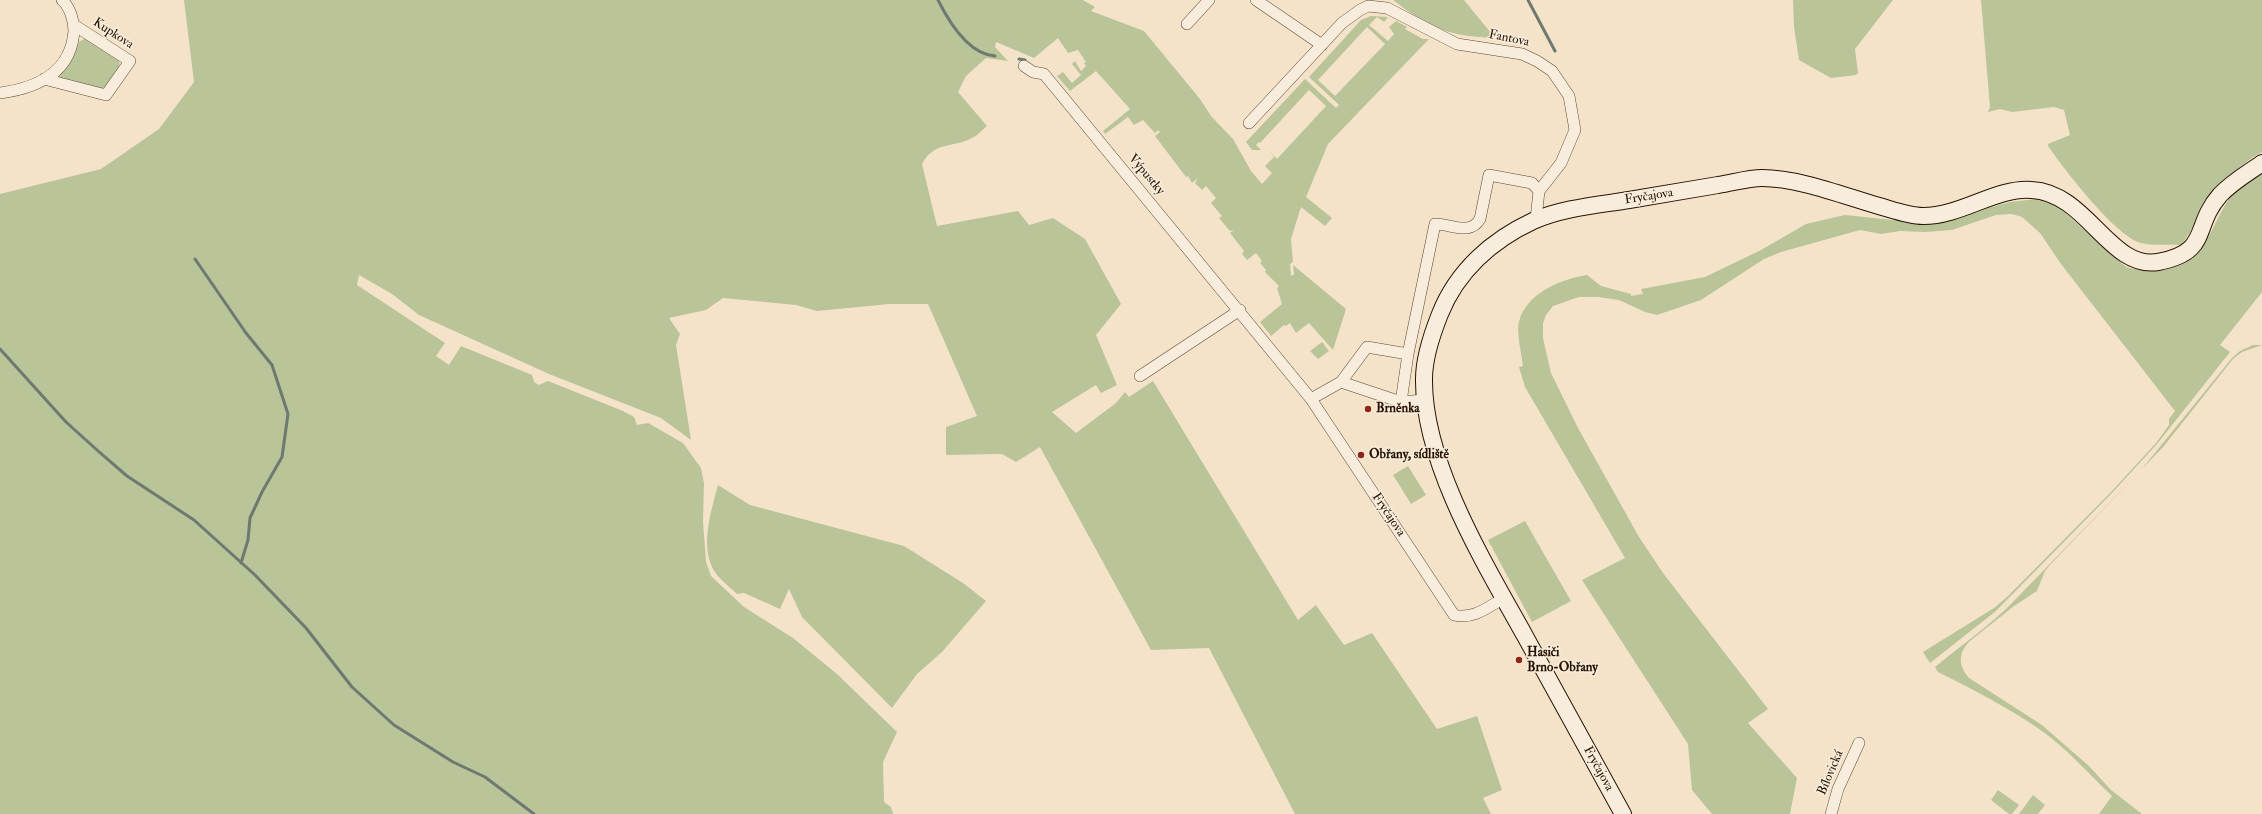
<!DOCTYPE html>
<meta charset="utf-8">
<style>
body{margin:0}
canvas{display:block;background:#f5e3c9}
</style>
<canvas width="2262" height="814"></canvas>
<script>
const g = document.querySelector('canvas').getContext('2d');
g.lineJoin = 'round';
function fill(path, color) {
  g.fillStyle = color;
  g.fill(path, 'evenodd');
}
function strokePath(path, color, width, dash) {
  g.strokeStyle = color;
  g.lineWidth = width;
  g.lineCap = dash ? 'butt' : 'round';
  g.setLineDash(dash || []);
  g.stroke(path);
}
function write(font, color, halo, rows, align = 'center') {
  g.font = font + ' "IM FELL Double Pica",serif';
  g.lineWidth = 3;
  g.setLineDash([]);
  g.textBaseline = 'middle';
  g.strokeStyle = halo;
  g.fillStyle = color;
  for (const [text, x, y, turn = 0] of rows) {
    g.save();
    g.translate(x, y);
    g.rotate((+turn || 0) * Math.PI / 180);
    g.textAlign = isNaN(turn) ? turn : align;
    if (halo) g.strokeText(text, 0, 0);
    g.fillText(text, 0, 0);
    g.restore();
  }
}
const green = new Path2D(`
 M184,0H1083L1095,7L1091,11L1144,31L1200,99L1211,116L1233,139L1251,171L1262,184L1272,173L1265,166L1274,157L1270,152L1277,159L1326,106L1309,90L1260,143L1264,147L1259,142L1256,145L1261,150H1252L1246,142L1305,79L1336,108L1339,105L1309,77L1361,20L1371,16L1388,17L1384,22L1377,17L1369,25L1388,41L1394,34L1389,27L1396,21L1407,27L1405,29L1423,39H1429L1328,144L1306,197L1332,218L1325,226L1301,207L1291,239L1293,262L1290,264L1291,276L1294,274L1293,265L1346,309L1333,350L1309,323L1296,333L1290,323L1286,326L1284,325L1271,336L1260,322L1282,304L1277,288L1279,286L1265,272L1266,270L1260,263L1262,261L1256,253L1247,260L1242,254L1244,251L1230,233L1234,230L1230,231L1219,218L1222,216L1211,203L1216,198L1206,186L1202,190L1195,183L1198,178L1192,183L1188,176L1186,177L1155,136L1160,132L1158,130L1155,133L1143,120L1134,125L1128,117L1105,134L1103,131L1130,109L1096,71L1070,91L1057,76L1063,72L1072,83L1081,75L1072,64L1075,61L1081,71L1086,66L1084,63L1086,62L1078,50L1068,53L1058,38L1034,58L996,42L995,47L1008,61L986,58L966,76L958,92L987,126C982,130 977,136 972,138C954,148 934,141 922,164L937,226L1018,211L1029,225L1053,218L1085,239L1121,304L1096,335L1117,385L1101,393L1096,385L1052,412L1076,433L1116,403L1125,392L1129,397L1153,381L1298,620L1316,605L1344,645L1372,633L1437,729L1477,716L1502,790L1483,798L1491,814H1295L1209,648L1151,650L1040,447L1016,462L1002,454L946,455V427L977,416L928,304H890L817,311L796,305L723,298L706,310L669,318L680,334L676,345L691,440L661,418L549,374L419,315L392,294L359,275L357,285L445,343L436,356L449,365L461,346L532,375L534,382L539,385L548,381L623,411L634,417L637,425L648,423L683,443L701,468L704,483L703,521L706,562L711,576L744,607L793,638L837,674L897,732L883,762L884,802L891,807L893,814H0V194L101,169L159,129L194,82ZM1367,27L1385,44L1335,96L1318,80Z
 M1393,0H1464L1495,38C1448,36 1431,29 1393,0Z
 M1793,0H1893L1855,49L1858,73L1856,75L1831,78L1799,60L1794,27Z
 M1981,0H2262V152C2241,163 2222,183 2207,202C2197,216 2192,232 2181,245C2168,244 2154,246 2141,243C2116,237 2064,169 2048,146V144L2070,135L2064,110L2054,107L2012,112L2000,109L1988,112L1990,107Z
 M86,38L118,57C123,70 114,78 106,89L99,90L60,78L61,72L72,59L79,42Z
 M2262,171V292L2220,345L2230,352L2157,444L2112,493L1996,611L1930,663L1923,652L1994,608L2006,598L2111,492L2156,443L2169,425V419L2175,411L2061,264L2040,233L2022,217L2012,214L1996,215L1952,230L1925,232L1900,231L1881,234L1860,230L1781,252L1764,259L1701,300L1657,315L1645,312L1619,300L1598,297H1579L1553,306L1546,315L1543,323V338L1551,373L1578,428L1639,537L1663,573L1768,709L1748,723L1797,778L1790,814H1712L1692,790L1688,744L1582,580L1625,558L1525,387L1519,367L1523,366C1522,355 1516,332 1519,322C1526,293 1561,279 1587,275L1601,286L1631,294V296L1643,294L1641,289L1705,277L1761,250L1806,224L1845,215L1931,224L2010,202L2036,199H2046L2062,210L2126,267C2158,276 2187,270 2206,241C2214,228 2220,212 2229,199C2238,187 2251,179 2262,171Z
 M1322,342L1329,351L1318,359L1310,351Z
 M2253,345H2262L2242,352L2233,359L2164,446L2050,565L2045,571L2037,591L2014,606L1970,641C1958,653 1958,665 1969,678L2042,725L2089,766L2111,790L2142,814H2099L2112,796C2089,774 2068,750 2042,731C2009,708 1974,690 1938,672L1935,667C1960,646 1988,627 2011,604L2141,470L2232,358L2240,351Z
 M1408,466L1426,495L1411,504L1393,475Z
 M718,485L750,505L904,546L963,583L986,601L942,652L917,674L892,708L802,617L789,589L780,609L744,593L737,594C731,588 723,582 717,575C698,550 711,512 718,485Z
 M1525,521L1571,601L1532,622L1488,540Z
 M1998,790L2019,805L2012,814H2009L1991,800Z
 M2033,795L2045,805L2038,814H2019Z`);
const stream = new Path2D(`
 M938,0C949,22 968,54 995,56
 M1528,0L1555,51
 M1019,59L1025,60
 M195,259L246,333L272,365L288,414L282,457L262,492L250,518L248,540L241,563
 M0,349L66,422L97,450L127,476L194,520L255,575L306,628L352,687L394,725L453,762L485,777L534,814`);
const minor = new Path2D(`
 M1256,0L1322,45
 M1187,24L1209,0
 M1024,66L1033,72L1044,74L1311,399L1454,615C1473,620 1488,607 1504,598
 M44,79L106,95L130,61L74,25
 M0,93C37,88 71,73 74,31C74,21 70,7 62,0
 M1249,123L1342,23L1360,10L1368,6L1387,8L1457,44L1522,54L1537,61L1552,71L1569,96L1575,130L1561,163L1539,191
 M1140,376L1240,310
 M1341,382L1367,347L1408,354
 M1311,399L1341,382L1401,402L1424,400
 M1401,402L1408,354L1435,224C1451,224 1470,236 1480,219L1489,175L1532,183L1539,191L1536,219
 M1831,814L1838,789L1859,743`);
const secondary = new Path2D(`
 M1623,814C1590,755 1558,695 1525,636C1485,564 1423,463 1424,379C1424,357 1432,334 1440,314C1457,271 1492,240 1533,221C1562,208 1598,205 1629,200C1658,195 1688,190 1718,185C1732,183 1748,178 1762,178C1799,178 1844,196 1879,206C1893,210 1909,216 1923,216C1962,216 1996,187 2032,190C2087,193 2110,270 2158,262C2211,252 2192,227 2220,195C2232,182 2248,173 2262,163`);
const markers = [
 [1368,409,4,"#8f2418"],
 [1361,455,4,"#8f2418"],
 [1519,660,4,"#8f2418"]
];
const streetNames = [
 ["Kupkova",113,34,33],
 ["Fantova",1509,39,11],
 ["Výpustky",1146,175,50],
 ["Fryčajova",1649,197,-9],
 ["Fryčajova",1388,515,56],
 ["Fryčajova",1598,769,61],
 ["Bílovická",1831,773,-67]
];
const poiNames = [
 ["Brněnka",1376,409],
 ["Obřany, sídliště",1369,455],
 ["Hasiči",1527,653],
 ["Brno-Obřany",1527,668]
];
fill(green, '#b9c499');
strokePath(stream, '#6e7970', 3);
strokePath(minor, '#5a4732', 12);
strokePath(secondary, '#271300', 18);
strokePath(minor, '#f8eddc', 11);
strokePath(secondary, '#f8eddc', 16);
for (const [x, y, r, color] of markers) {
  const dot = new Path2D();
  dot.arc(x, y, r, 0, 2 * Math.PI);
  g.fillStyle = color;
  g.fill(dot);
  strokePath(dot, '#f8eddc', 1.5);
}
write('13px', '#271300', '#f8eddc', streetNames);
write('bold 13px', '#271300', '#f8eddc', poiNames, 'left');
</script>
